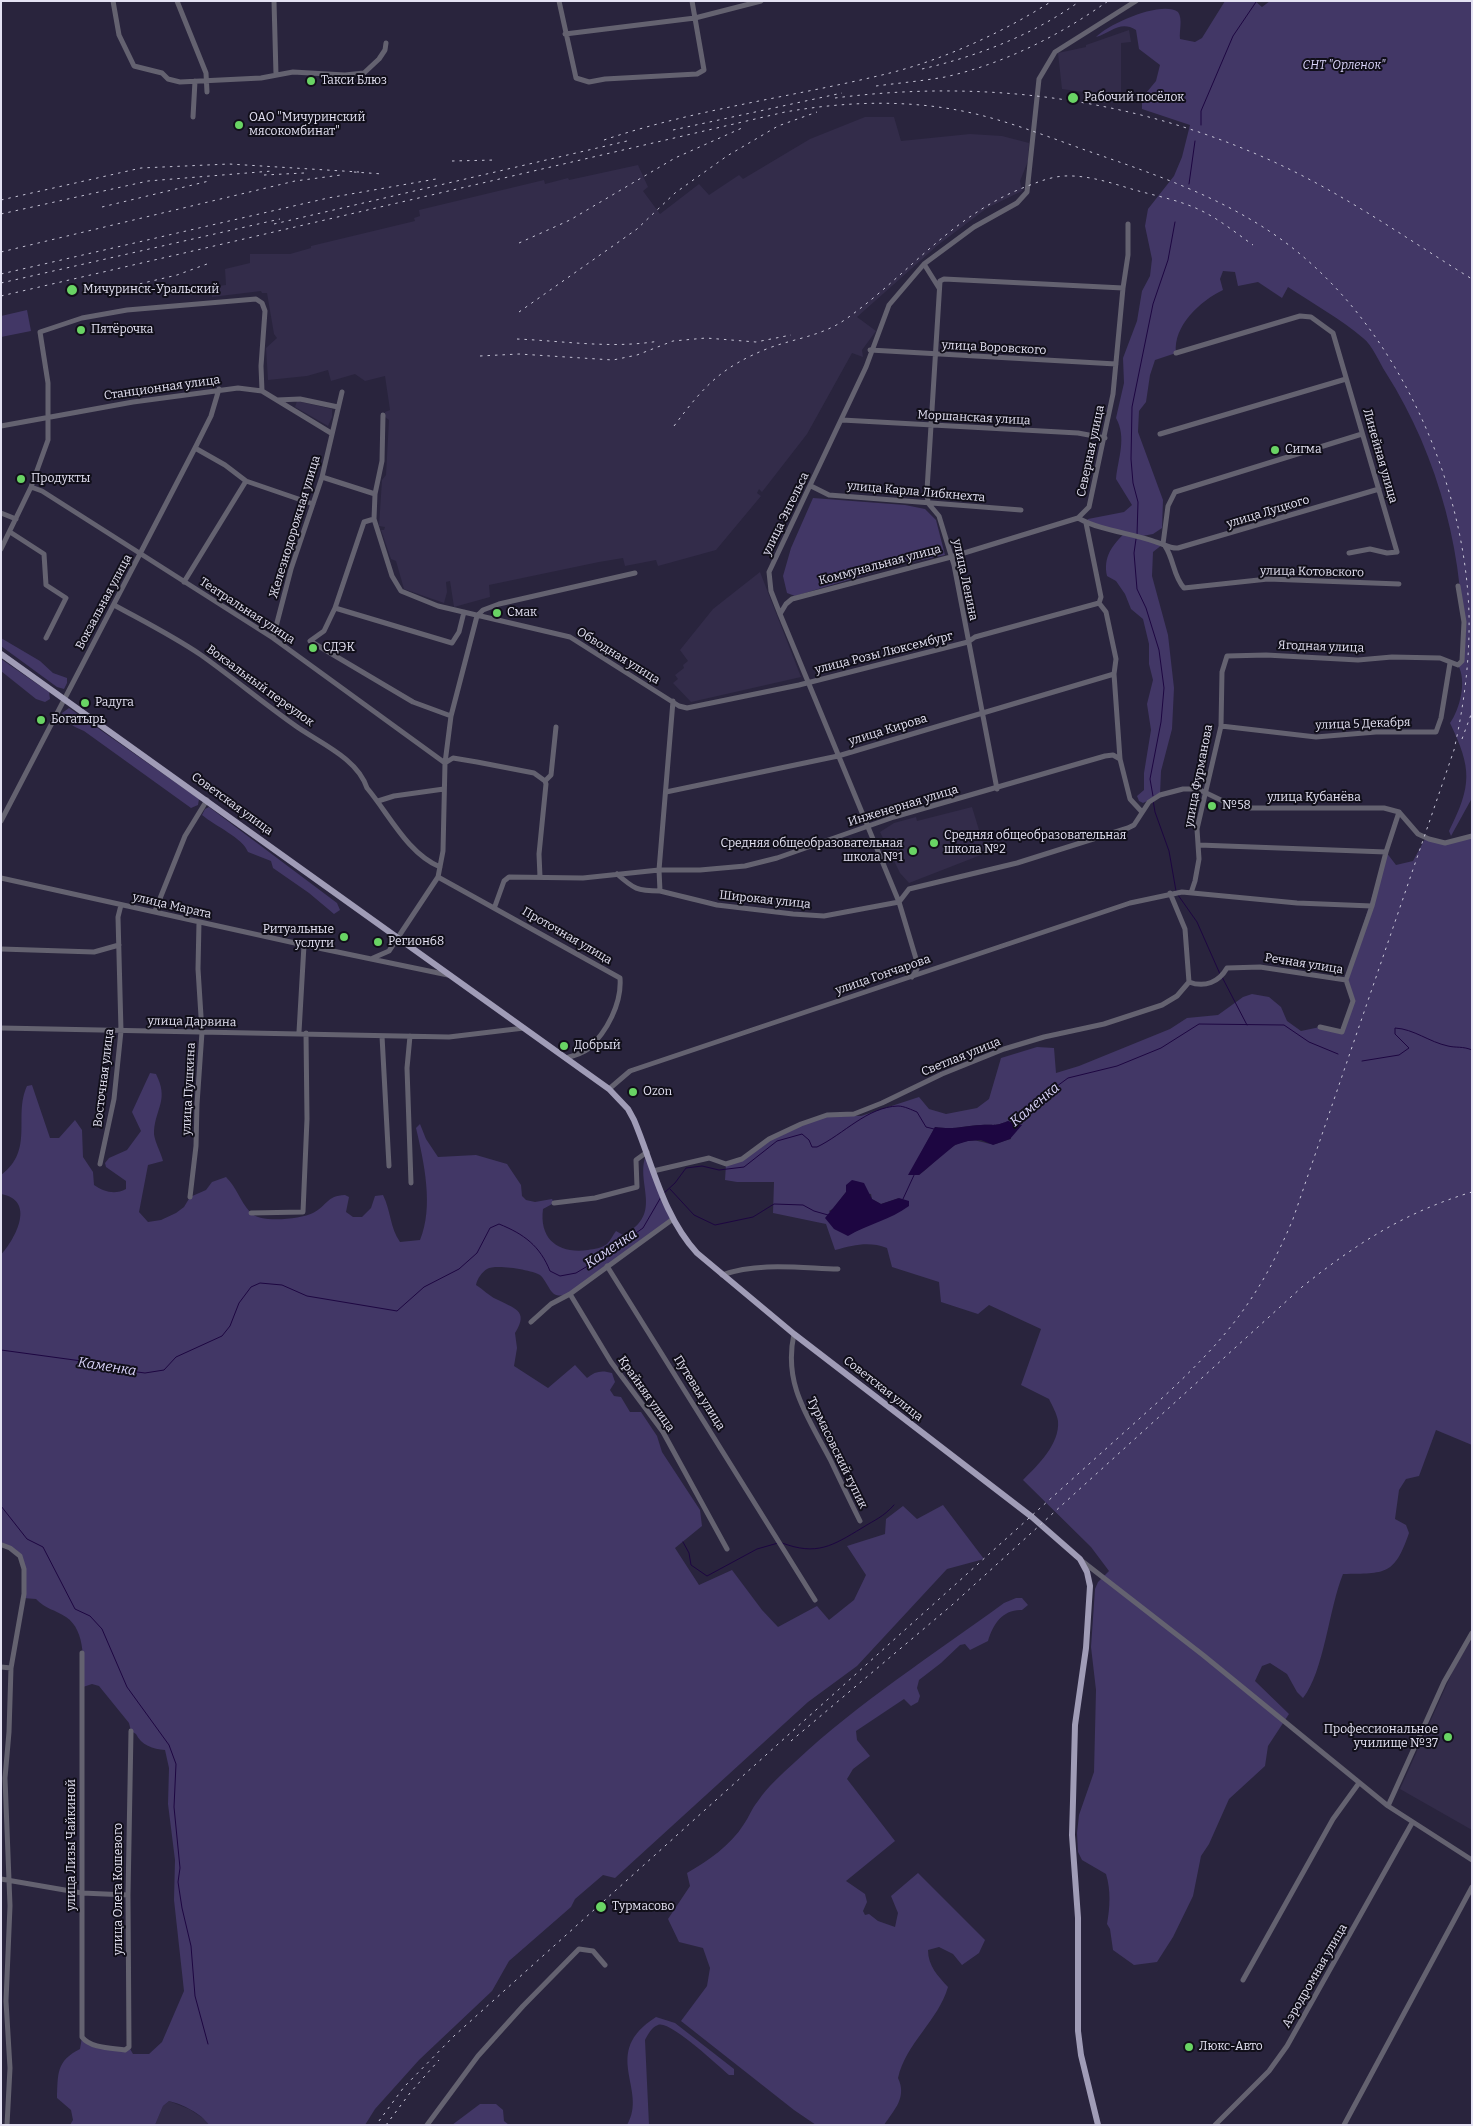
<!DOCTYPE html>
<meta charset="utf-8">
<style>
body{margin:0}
#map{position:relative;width:1473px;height:2126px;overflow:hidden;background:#29243d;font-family:Bitter,serif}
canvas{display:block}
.frame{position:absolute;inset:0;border:2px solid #e4e2f3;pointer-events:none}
</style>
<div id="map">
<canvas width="1473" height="2126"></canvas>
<div class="frame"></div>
</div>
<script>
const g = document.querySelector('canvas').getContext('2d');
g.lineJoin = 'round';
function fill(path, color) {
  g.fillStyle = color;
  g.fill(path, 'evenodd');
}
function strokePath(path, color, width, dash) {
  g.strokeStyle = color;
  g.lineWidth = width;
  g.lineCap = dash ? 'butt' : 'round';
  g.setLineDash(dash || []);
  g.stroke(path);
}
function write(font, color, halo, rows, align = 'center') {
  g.font = font + ' Bitter,serif';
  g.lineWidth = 4;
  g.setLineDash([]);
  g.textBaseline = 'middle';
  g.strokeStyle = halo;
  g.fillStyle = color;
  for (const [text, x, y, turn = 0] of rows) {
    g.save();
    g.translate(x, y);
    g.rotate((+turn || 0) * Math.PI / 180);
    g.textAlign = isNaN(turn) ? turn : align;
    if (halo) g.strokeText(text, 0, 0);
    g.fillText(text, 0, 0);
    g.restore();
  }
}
const built = new Path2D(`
 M1129,30L1131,42L1121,43V97L1062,89L1058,53L1086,47V45Z
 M865,117H894L901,141L970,134L1002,136L1029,143L1028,161L1020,181L1022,191L987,208L938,245L857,317L876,331L862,350L863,357L852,353L807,434L762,492L759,489L757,493L761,496L716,550L658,566L656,560L625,566L623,558L599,562L489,585L490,597L454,607L450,581L446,582L447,592L444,603L404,589L396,561L391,559L381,530H384L385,527L379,526L382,480L386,475L389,420L385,417V412L390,410L385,376L365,381L355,374L331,381L328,370L307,376L268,380L266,348L277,338L274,334L267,293H262L261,291L212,297L211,287L226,285L225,269L250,263V254H290L311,248V246L415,221L414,218L420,216L419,210L544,180L545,184L568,178L569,180L638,165L648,187L643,191L660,214L699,184L709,195L739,175L743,179L810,139Z
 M297,401L332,409V417L328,426L295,407Z
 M760,572L801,677L691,702L673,683L678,679L675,675L684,668L683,665L688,661L680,650L713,609Z
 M972,807L986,853L909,883L900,873L880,832L894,823L916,817L917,821Z
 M1472,1639V1830L1400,1789L1456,1664Z
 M169,2101L189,2109L206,2120L209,2125H155L163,2106Z`);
const green = new Path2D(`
 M1225,1H1255L1262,7L1270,1H1472V798L1451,836L1449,831C1472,785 1472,769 1450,723C1460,709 1467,681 1458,665L1462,661C1467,562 1439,456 1386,373C1379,362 1373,346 1363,338C1341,319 1312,303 1288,287L1282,298L1258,282L1238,286L1235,272L1223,271L1220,279L1223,290C1200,301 1173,326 1176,353L1155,360L1150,375L1146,402L1139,411L1138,432L1163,500L1162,528L1153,534L1142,536L1163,544L1153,552L1152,576L1168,635L1174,688L1172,729L1161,771L1160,795L1143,803L1139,801L1137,796L1144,790V773L1151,730L1147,704L1153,680L1149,664V644L1143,619L1131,609L1125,594L1116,581L1107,576C1103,557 1112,545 1126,532L1086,523L1088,519L1124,512L1132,505L1116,479C1118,458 1127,438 1116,418L1124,383L1123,358L1137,321L1142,291L1150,276L1152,259L1145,226L1148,209L1174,176L1182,157L1190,125L1142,109V98L1156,81L1160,65L1139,49L1136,30C1120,20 1111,33 1096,37C1109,23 1163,0 1178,12C1183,19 1179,31 1180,39L1195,42L1202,38Z
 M27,310L31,331L1,337V316Z
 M813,498L905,505L925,509L936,520L945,555L898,565L795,596L787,593L783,576L791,548Z
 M1,638L40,661L53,673L67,678V683L64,689L57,687L1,646Z
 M1,659L49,692L50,699L45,702L36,699L1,671Z
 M69,708L199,799L198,805L191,808L84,731C75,727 65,723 62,713Z
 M209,807L337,903L340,910L334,914L309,893L273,868L271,861L248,852C243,838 215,826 202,815L205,809Z
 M1472,836V1445L1436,1430L1419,1476L1406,1479L1399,1490L1395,1519L1406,1525L1409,1533C1394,1576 1386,1573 1343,1574C1329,1608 1324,1672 1303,1698L1297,1692L1287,1674L1270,1663L1262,1666L1255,1681L1289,1714L1268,1746L1265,1766L1229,1799L1209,1844L1201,1856L1193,1896L1173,1937L1157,1962L1134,1965L1113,1950L1110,1929L1107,1924C1110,1907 1111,1891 1106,1874L1082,1860L1078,1852L1077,1833L1079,1815L1094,1772L1096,1690L1091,1647L1095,1589L1098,1582L1109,1571L1091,1547L1023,1480C1038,1465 1060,1444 1058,1421C1057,1414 1052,1405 1049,1399L1021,1385L1041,1329L989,1305L978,1314L941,1302L939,1282L892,1267L887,1248C869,1241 854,1245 835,1250L826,1224L773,1213L774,1182H737L725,1180L726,1164L742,1159L769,1139L827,1115L861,1116L919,1097L929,1109L946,1114L977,1108L989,1099L1001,1058L1037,1047L1054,1048L1056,1073L1079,1066L1170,1029L1187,1018L1218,1015L1243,997L1252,994L1269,997L1281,1007L1287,1021L1301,1031L1320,1027L1342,1032L1353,1001L1346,980L1386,852L1396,865L1413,861L1426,837L1445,843ZM1008,1121L1011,1139C1005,1140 996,1145 992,1144C983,1143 977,1139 968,1141C947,1144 935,1164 919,1175H909L935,1127C954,1130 963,1126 981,1125C995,1124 993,1127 1008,1121ZM846,1192L871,1194L872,1199L881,1204L899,1198L877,1221L848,1235L829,1211L834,1208Z
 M150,1073L156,1074C169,1100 156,1107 154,1131C153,1139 161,1152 163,1161L148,1165L139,1212L148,1222L161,1220L176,1213L184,1207L190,1197L206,1190L212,1182L226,1177C237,1188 240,1201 250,1212C260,1224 300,1219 313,1213C328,1205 326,1196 345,1195L349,1197L346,1212L353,1217H362L371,1208L375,1196L383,1195C391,1211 390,1228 400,1242L420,1240C434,1207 424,1162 416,1128L420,1124L426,1139L438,1157L476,1155L507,1164L521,1185L522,1196L526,1200L535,1202L552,1199L554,1203L543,1209C539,1240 559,1254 588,1250C594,1249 602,1248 607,1244C610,1241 613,1235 616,1231L623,1235C666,1213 633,1183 647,1152L673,1219L570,1294C565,1295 559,1297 554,1294C548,1289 546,1280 540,1275C531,1270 496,1264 487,1269C482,1272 477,1279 476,1285C483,1289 489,1296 496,1299C513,1308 530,1310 515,1333L517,1348L514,1366L548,1388L575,1365L587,1378C595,1371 602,1370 612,1373L615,1382L610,1390L614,1396L621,1397L630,1412H641L657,1436L662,1452L700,1510L702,1526L675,1548L699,1585L732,1570L762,1610L778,1627L817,1606L829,1620L854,1600L866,1575L847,1546L885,1534L886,1519L903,1506L917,1519L943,1505L984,1559L947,1569L857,1666L808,1702L615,1878L603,1875L575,1899L571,1907L509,1961L492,1991L419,2060L375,2109L365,2125H209C201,2113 182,2104 169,2101L163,2106L155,2125H70L73,2120L71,2110L57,2098C58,2074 56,2061 80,2049L82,2037L85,2042L124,2050L129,2047L133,2054H149L162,2042L184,1991L174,1900L175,1860L168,1804L169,1768L165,1750C153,1749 141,1745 136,1734L131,1731L129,1723L99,1686L92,1684L83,1687C83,1666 87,1631 66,1617C56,1610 45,1609 36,1599L23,1598L24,1569L20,1556L2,1545L1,1255C16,1238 36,1200 1,1194V1175C35,1150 13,1116 27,1086L32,1085L50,1138H59L75,1120L82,1130L83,1157L93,1172L94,1185C104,1192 115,1195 126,1189V1181L106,1167L105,1163L109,1158L127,1150L141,1131L132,1112Z
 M1016,1598H1022L1028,1605L1022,1610C1003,1609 993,1624 988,1641L970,1650L965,1644L960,1645L941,1663L919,1680L917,1688L920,1696L918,1702L911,1706L904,1699L856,1731L857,1740L870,1756L853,1769L847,1779L895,1841L846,1881L865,1894L867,1902L863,1911L865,1915L869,1914L878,1921L895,1927L898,1913L891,1896L918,1873L985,1940L979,1953L962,1965L953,1954L939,1947L928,1950C928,1966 938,1976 948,1987C938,2021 906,2043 898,2078C907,2097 895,2109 884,2125H816L794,2110L681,2021L707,1986L710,1968L703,1948L679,1942L668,1919L690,1886L687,1873C708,1861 731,1845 744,1824C749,1817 752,1808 758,1801C768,1786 782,1774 795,1762C859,1702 933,1655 1004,1603Z
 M656,2017L675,2023L734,2069V2075H729C718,2066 670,2020 658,2025C652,2027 648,2034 645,2040L649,2125H627C649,2089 599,2053 656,2017Z
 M480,2104H496L503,2110L504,2121L509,2125H452Z`);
const water = new Path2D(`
 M1008,1121L1022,1125L1010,1139L993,1145L981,1140L968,1141L955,1145L919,1175H908L935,1127C954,1130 963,1126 981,1125C995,1124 993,1127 1008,1121Z
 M852,1180L864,1183L872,1199L881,1204L899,1198L909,1201V1206C890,1220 868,1224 848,1236L834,1229L825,1218L846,1192V1185Z`);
const stream = new Path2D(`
 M1201,125V111L1233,36L1256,2
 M1189,184L1195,141
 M1137,535L1138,502L1133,483L1131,459L1132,407L1153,304L1168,260L1175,222
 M1136,539L1134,553L1137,589L1146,608L1159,650L1164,688L1161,722L1150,779L1153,796
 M1153,800L1155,812L1169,851L1176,891
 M1178,895L1197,922L1220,974
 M1222,977L1247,1025
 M1362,1061L1399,1055L1409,1048L1395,1034V1028C1414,1029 1429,1042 1448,1046C1456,1048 1463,1046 1472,1050
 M1014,1122L1034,1103L1068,1078L1117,1066L1161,1048L1199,1024L1284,1025L1309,1042L1338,1054
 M670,1189L694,1215L715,1225L753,1217L774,1204L803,1205L814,1211L828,1215
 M663,1194L675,1183L686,1168L702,1166L719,1170L744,1167L777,1141L802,1134L809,1140L812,1147H817C844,1134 867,1107 898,1106C904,1106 912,1110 917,1112L926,1127L934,1129
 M903,1199L915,1173
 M1,1350L89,1362L122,1370L145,1373L164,1370L176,1357L222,1336L230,1326L239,1303L251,1287L260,1283L282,1285L307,1296L397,1311L424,1287L459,1269L477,1253L490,1228L499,1224C524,1234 540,1246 550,1271L560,1276L576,1273L596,1261L643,1228L661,1197
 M1,1506L27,1539L43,1547L75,1609L90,1616L102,1629L127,1687L169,1745L176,1764L174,1807L180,1868L178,1882L182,1908L191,1946L195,1996L208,2044
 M683,1542L689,1553L691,1565L707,1576L757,1549L778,1543
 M782,1543C817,1556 832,1546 862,1528C876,1519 882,1518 894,1505`);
const minor = new Path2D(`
 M113,1L119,35L134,66L162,73L168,79L180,82L261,78L293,72L345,75L364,73L379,59L385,50L386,43
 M177,1L206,73L207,92
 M274,1L276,75
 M559,1L576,78L589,82L605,79L697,74L704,70L692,1
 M565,34L695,18L761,1
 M193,117L195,81
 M924,264L939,288
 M870,350L1116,364
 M1176,353L1300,316L1311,317L1333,333L1397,552L1387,553L1370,549L1349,553
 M277,400L300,399L338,407
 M842,420L1078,433L1105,438
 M1,426L133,402L238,388L262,391L331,433
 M1160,434L1346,379
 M195,448L225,465L246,481L313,504
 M322,477L375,494L374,519L392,576L401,591L438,606L570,637L679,706L687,708L799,685L968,642L975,637L1099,603
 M811,486L829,495L1021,510
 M31,487L42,491L273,638L445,763
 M375,494L382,461L383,415
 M1,513L16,519
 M1078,518C1101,531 1132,533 1156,542C1164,544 1170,549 1178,548L1379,489
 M374,519L364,522L335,608L324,631L310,641L413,702L451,716
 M1086,523L1101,597L1099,603
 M10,532L44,554L46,585L66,598L46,638
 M1163,544L1168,506L1175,492L1362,434
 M1165,546C1174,559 1173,576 1184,588L1268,579L1399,584
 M1,549L31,487L48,440V383L40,332L82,318L127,310L256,299L262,303L265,311L261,366L262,391
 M184,582L246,481
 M1099,603L1106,612L1116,659L1114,674L1120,759L1130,799L1142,812
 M114,605C143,621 173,636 201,655C232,677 262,702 293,724C317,742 357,757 367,788C389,814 407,853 440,867
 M335,608L452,643L459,632L464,612
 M780,614L786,604L792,599L951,557L1078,518L1089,507L1113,394L1123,288L1128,255V224
 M477,616L483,610L499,604L635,573
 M273,638L291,569L322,477L342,392
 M673,701L659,870L660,891L717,905L793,914L824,916L899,902L909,889L1017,863L1128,828L1134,825L1149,802L1160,795L1183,789H1198L1227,803L1250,808H1384L1399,812L1418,834L1429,839L1445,843L1472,836
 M1221,726L1316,737L1376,732H1436L1441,718L1450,663
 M445,763L453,758L477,762L534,773L545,781
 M545,781L551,775L556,727
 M997,789L954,565L939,516L928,503L927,490L940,281L944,279L1123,288
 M666,792L838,756L1114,674
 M378,801L394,796L444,789
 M1,821L195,448L211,416L219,389
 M1199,845L1386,852
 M617,874C634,889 637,891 660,891
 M438,877L620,978C622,1003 607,1032 588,1049C583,1053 573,1056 566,1058
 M540,877L539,854L546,784L545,781
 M1,878L304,945L448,975
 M1191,893L1195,881L1199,859L1197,829L1221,726L1222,672L1227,656L1266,655L1358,660L1392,657L1440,658L1458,665L1462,661L1464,622L1458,586
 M495,906L504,881L509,877L583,878L659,870H700L745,866L777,858L894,817L1105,756L1113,755L1120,759
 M155,911L185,836L207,800
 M1,949L94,952L119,945
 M373,958L389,951L438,877L443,851L445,763L451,716L477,616
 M912,977L917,969V962L899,902L780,614L771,591L769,572L866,367L889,305L924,264L974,227L1017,203L1027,192L1039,79L1055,52L1136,1
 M1346,980L1372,906L1386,852L1399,812
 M1189,982C1205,988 1219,982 1227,968L1260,967L1346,980
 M1320,1027L1342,1032L1353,1001L1346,980
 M1,1028L449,1037L524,1028
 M299,1032L304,945
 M382,1036L389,1166
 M410,1036L407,1068L411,1183
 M609,1089L630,1071L1130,903L1182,892L1297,903L1372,906
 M100,1164L114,1099L121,1031L118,917L121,905
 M653,1171L709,1158L726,1164L742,1159L769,1139L801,1124L827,1115L854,1114L882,1103L942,1074L1004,1049L1044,1037L1104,1024L1162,1005L1177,996L1189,982L1185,929L1170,893
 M190,1197L196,1146L197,1104L202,1032L198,969L199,922
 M554,1203L595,1198L637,1187L636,1160L647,1152
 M251,1213L303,1212L307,1119L306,1033
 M607,1266L815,1600
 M722,1275C758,1262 800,1268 838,1269
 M570,1294L611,1362L663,1432L727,1549
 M531,1322L551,1304L570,1294L673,1219
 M794,1334C783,1384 808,1417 830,1459C840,1480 850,1501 860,1521
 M2,1545L10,1548L20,1556L24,1569V1594L11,1668L9,1732L5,1778L10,1906L6,2001L10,2068L7,2125
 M1082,1561L1203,1655L1388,1806L1472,1860
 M82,1653V2037C90,2048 111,2048 125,2050L129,2047L128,1895L131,1731
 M1,1667L11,1668
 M1388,1806L1444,1682L1472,1633
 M1,1879L82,1893L128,1895
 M1243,1980L1333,1819L1359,1783
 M427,2125L478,2056L523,2006L579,1949L593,1951L605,1965
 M1215,2125L1269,2071L1287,2046L1412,1823
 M1344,2125L1472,1887`);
const major = new Path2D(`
 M1,654L609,1089L628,1109L634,1120C653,1165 663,1216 697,1253L794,1334L1032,1517L1080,1559L1087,1572L1090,1586L1086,1648L1075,1725L1073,1801L1072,1835L1078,1918V2031L1081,2055L1098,2125`);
const rail = new Path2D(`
 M922,69C978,56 1033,35 1080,1
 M876,86C899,83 922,81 945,77C1003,64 1059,36 1108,1
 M835,98C992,78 1148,100 1291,170C1354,201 1412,242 1472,279
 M673,130L842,93
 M604,140C696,109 792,97 886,74C943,60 1002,33 1052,1
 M452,161L496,160
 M354,172L383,174
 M264,175L304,173
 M1,200L141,168L229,164L359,172
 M102,207L209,181
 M1,214L148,181L272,171
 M274,224L627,141
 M519,243L570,220L675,158L742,128
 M1,252L295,181L341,175
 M1,274L328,198L436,179
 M1,283L280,219
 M118,289L177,275L207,264
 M1,296L785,112C848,101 913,99 976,114C1013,123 1049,137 1085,150C1151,173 1217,195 1275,235C1391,315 1465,475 1469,614C1470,660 1464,705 1454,750L1293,1219C1259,1300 1223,1342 1159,1401L454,2036L404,2087L376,2125
 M519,312L637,229L675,193L727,156L778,126L817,112
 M517,339C564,341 613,349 659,341
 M480,356L519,354L613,360L637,355L673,341L706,338L756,342L791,335
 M674,426C704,386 721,367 769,348C796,338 822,336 846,319C908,275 951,216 1025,187C1038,182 1050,177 1064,176C1089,175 1111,183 1135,190C1156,196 1179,200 1200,210C1219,219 1236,233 1253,245
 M1462,739L1472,712
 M791,1741L952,1605L1302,1287C1356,1244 1405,1212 1472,1192
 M386,2125L410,2093L439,2060`);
const markers = [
 [311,81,5,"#69d464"],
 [1073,98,6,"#69d464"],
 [239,125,5,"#69d464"],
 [72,290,6,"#69d464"],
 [81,330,5,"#69d464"],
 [1275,450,5,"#69d464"],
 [21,479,5,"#69d464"],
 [497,613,5,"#69d464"],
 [313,648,5,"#69d464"],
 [85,703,5,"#69d464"],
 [41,720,5,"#69d464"],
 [1212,806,5,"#69d464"],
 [934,843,5,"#69d464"],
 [913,851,5,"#69d464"],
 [344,937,5,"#69d464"],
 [378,942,5,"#69d464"],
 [564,1046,5,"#69d464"],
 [633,1092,5,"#69d464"],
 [1448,1737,5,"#69d464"],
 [601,1907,6,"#69d464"],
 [1189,2047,5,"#69d464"]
];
const parkNames = [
 ["СНТ \"Орленок\"",1344,66]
];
const poiNames = [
 ["Такси Блюз",321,81],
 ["Рабочий посёлок",1084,98],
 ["ОАО \"Мичуринский",249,118],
 ["мясокомбинат\"",249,132],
 ["Мичуринск-Уральский",83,290],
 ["Пятёрочка",91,330],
 ["Сигма",1285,450],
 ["Продукты",31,479],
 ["Смак",507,613],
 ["СДЭК",323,648],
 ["Радуга",95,703],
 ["Богатырь",51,720],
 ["№58",1222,806],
 ["Средняя общеобразовательная",944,836],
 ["школа №2",944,850],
 ["Средняя общеобразовательная",903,844,"right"],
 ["школа №1",903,858,"right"],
 ["Ритуальные",334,930,"right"],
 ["услуги",334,944,"right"],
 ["Регион68",388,942],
 ["Добрый",574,1046],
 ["Ozon",643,1092],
 ["Профессиональное",1438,1730,"right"],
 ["училище №37",1438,1744,"right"],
 ["Турмасово",612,1907],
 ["Люкс-Авто",1199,2047]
];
const streetNames = [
 ["улица Воровского",994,348,3],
 ["Станционная улица",162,388,-8],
 ["Моршанская улица",974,418,3],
 ["Северная улица",1091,451,-78],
 ["Линейная улица",1380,456,74],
 ["улица Карла Либкнехта",916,492,5],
 ["улица Луцкого",1268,512,-17],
 ["улица Энгельса",786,514,-64],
 ["Железнодорожная улица",295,527,-73],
 ["Коммунальная улица",880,565,-15],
 ["улица Котовского",1312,572,1],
 ["улица Ленина",965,580,78],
 ["Вокзальная улица",104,602,-62],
 ["Театральная улица",247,611,33],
 ["Ягодная улица",1321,647,2],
 ["улица Розы Люксембург",884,653,-14],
 ["Обводная улица",618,656,32],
 ["Вокзальный переулок",260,686,36],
 ["улица 5 Декабря",1363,724,-2],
 ["улица Кирова",888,730,-17],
 ["улица Фурманова",1199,776,-79],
 ["улица Кубанёва",1314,798],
 ["Советская улица",232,804,36],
 ["Инженерная улица",903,806,-17],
 ["Широкая улица",765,900,6],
 ["улица Марата",172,906,13],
 ["Проточная улица",567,936,30],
 ["Речная улица",1304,964,9],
 ["улица Гончарова",883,975,-19],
 ["улица Дарвина",192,1022,1],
 ["Светлая улица",961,1057,-22],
 ["Восточная улица",104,1078,-83],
 ["улица Пушкина",189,1089,-87],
 ["Советская улица",883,1389,38],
 ["Путевая улица",699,1393,58],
 ["Крайняя улица",646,1394,55],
 ["Турмасовский тупик",837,1453,64],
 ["улица Лизы Чайкиной",72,1845,-90],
 ["улица Олега Кошевого",119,1889,-90],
 ["Аэродромная улица",1315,1976,-60]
];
const waterNames = [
 ["Каменка",1035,1105,-40],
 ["Каменка",611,1249,-34],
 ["Каменка",107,1367,9]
];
fill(built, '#332c4a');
fill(green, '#423766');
fill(water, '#1d0641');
strokePath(stream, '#1d0641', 1);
strokePath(minor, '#646270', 5);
strokePath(major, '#a09cb7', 6);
strokePath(rail, '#c7c5d7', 1, [2.5, 5]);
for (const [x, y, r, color] of markers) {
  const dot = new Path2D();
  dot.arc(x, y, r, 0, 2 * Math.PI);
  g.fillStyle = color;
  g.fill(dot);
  strokePath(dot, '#110f1a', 2);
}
write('italic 12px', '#dbd5fb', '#110f1a', parkNames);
write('12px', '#e4e2f3', '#110f1a', poiNames, 'left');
write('12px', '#e4e2f3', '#110f1a', streetNames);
write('italic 14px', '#d9d3f9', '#110f1a', waterNames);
</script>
